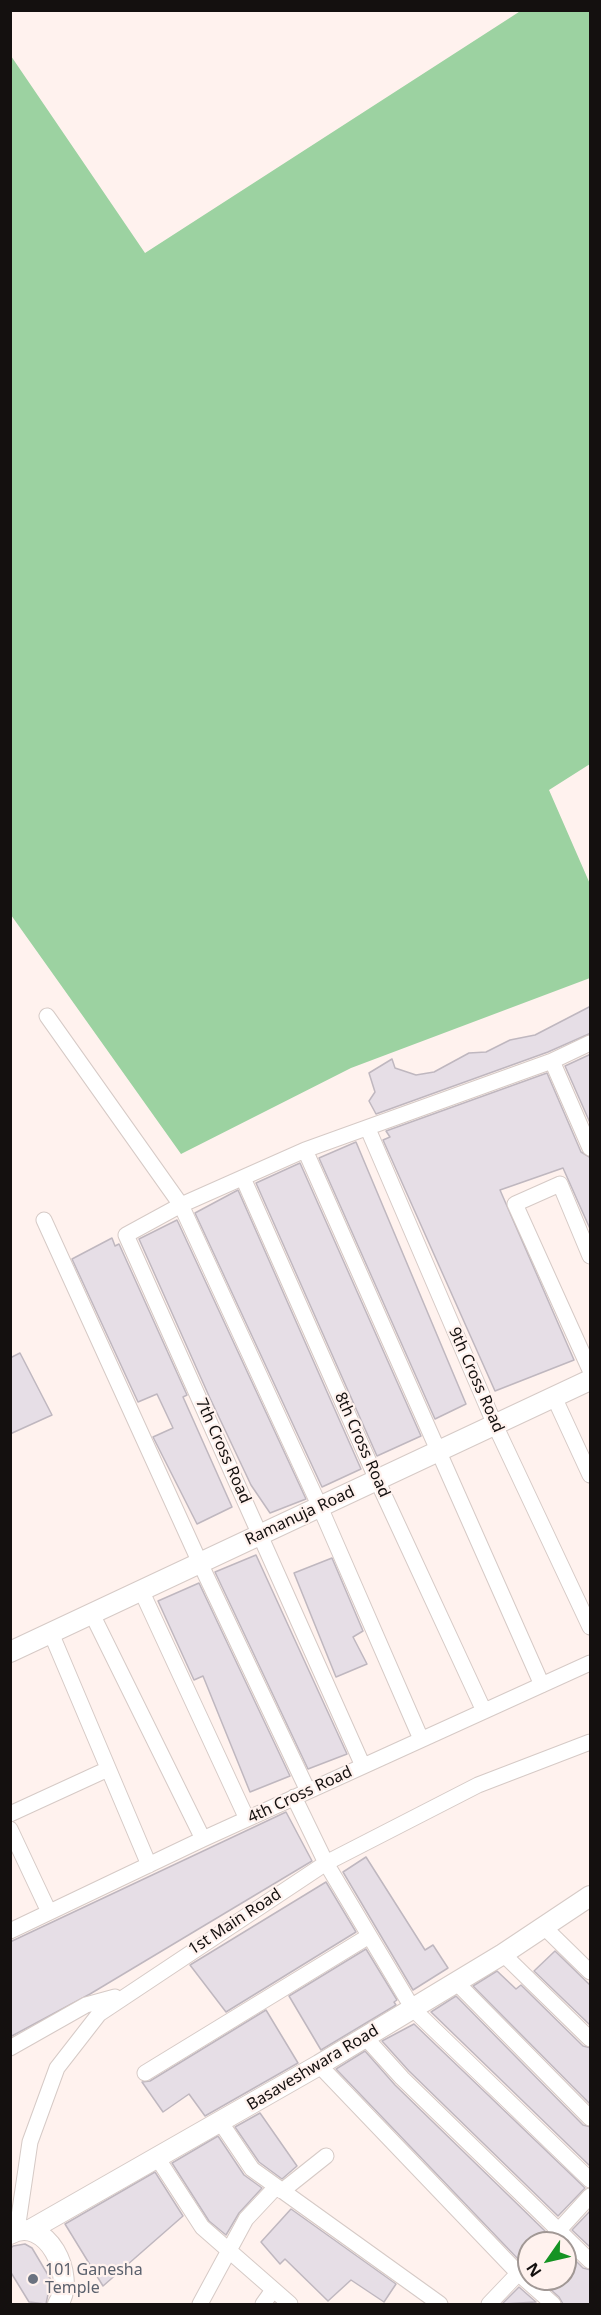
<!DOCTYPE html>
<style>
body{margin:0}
#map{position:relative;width:601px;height:2315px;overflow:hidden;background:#fff2ee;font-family:"Noto Sans",sans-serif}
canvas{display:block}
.frame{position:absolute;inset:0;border:12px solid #14100f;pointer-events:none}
.north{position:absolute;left:517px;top:2231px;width:60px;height:60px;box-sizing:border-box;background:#fff2ee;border:2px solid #a19895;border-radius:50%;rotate:236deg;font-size:16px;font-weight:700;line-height:24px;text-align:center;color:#14100f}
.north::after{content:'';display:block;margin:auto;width:21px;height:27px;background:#159323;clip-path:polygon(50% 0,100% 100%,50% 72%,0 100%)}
</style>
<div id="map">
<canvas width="601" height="2315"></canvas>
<div class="frame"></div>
<div class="north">N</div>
</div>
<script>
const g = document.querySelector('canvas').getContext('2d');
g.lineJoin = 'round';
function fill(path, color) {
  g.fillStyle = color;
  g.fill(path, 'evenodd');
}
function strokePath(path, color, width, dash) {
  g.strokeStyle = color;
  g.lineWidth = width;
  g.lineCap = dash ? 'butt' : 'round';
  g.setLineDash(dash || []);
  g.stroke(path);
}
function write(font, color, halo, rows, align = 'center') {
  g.font = font + ' "Noto Sans",sans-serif';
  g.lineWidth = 4.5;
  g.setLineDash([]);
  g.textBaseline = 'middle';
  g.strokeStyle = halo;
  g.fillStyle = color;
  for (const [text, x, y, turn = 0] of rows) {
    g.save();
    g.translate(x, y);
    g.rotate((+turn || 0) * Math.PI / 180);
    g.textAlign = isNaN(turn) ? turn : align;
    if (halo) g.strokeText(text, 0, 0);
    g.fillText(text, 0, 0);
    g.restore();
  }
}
const green = new Path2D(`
 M522,10L590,11V764L549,790L590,884V978L351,1068L181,1154L11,915V56L145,253Z`);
const building = new Path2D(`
 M591,1006V1033L548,1052L376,1114L369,1101L375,1092L369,1073L392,1059L395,1068L416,1075L434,1072L469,1053L486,1052L510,1040L535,1035Z
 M591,1054V1125L565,1066Z
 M547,1073L581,1152L591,1158V1231L563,1168L500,1190L574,1360L495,1391L383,1140L390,1137L386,1131Z
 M356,1142L466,1404L435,1419L319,1158Z
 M300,1163L421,1436L377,1456L256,1183Z
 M238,1190L361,1469L322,1487L195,1213Z
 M177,1220L306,1499L270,1513L251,1485L209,1396L139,1239Z
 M112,1238L115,1246L119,1244L187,1395L183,1397L232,1507L197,1524L153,1437L173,1428L157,1394L138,1402L72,1259Z
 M20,1353L52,1415L10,1434V1358Z
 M256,1555L347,1754L308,1769L215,1572Z
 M332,1558L363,1631L353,1637L367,1664L336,1677L294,1573Z
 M199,1583L290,1776L250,1792L203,1676L194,1680L158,1601Z
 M286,1812L312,1861L90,1994L10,2037V1942Z
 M366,1857L425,1950L433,1945L448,1968L413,1990L343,1872Z
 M326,1882L356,1932L226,2012L190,1965Z
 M366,1949L397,2000L394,2002L396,2005L321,2050L289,1996Z
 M555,1951L591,1986V2026L534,1971Z
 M497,1971L516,1989L521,1985L583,2046L591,2048V2105L473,1986Z
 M456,1996L583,2125L591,2127V2167L431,2012Z
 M266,2010L298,2063L205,2116L189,2094L163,2112L142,2082L150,2081Z
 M414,2024L585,2188L558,2216L409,2071L382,2041Z
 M365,2051L395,2085L545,2231L537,2243H529V2253L518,2259L336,2069Z
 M260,2113L297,2166L282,2179L259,2162L235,2127Z
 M218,2136L244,2175L262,2188L239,2213L226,2235L209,2221L172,2163Z
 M155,2172L183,2216L103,2286L65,2224Z
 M291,2209L396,2284L384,2302L351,2280L328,2301L285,2259L280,2264L261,2242Z
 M591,2210V2248L572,2230Z
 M25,2244L32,2248L51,2280L46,2304L29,2302L10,2271V2249L13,2246Z
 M565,2250L583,2268L591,2270V2304H563L559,2297L539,2279H565Z
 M519,2287L536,2302L502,2304Z`);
const minor = new Path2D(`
 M47,1016L181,1205L320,1507L421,1739
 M552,1061L590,1148
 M368,1129L495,1425L590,1627
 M305,1150L542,1685
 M243,1178L377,1480L484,1711
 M44,1220L200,1563L308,1791
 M590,1256L560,1184L515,1204L590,1370
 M554,1397L590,1475
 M141,1590L247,1819
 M92,1614L203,1839
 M51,1633L149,1865
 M363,1766L126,1235L181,1205L305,1150L552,1061L590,1043
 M294,1797L326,1863L413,2009L590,2180
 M10,1814L108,1769
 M10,1829L49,1912
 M544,1927L590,1972
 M10,1931L203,1839L590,1663
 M503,1954L590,2039
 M456,1982L590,2118
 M365,2037L402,2078L590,2261
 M10,2048L86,2005L115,1997
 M319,2065L519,2274L553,2304
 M145,2073L369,1936
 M221,2123L252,2169L440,2304
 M158,2159L202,2227L290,2304
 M282,2191L326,2156
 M17,2230L30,2142L57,2068L99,2014L326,1863L478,1785L590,1742
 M547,2243L590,2196
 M200,2304L246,2219L276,2187
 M263,2304L273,2290
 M489,2304L529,2262`);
const tertiary = new Path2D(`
 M10,1652L590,1380
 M30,2230L319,2065L503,1954L590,1896
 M10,2234C46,2214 77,2276 58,2304`);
const markers = [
 [33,2279,6,"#6b7280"]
];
const streetNames = [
 ["9th Cross Road",476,1380,66],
 ["8th Cross Road",362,1445,66],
 ["7th Cross Road",223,1451,66],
 ["Ramanuja Road",300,1516,-25],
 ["4th Cross Road",300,1795,-25],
 ["1st Main Road",235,1922,-33],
 ["Basaveshwara Road",313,2068,-31]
];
const worshipNames = [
 ["101 Ganesha",45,2270],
 ["Temple",45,2288]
];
fill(green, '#9cd2a1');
fill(building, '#e6dee6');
strokePath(building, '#bfb7bf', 1.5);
strokePath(minor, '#d6cac6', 17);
strokePath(tertiary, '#d6cac6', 22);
strokePath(minor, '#fff', 15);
strokePath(tertiary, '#fff', 20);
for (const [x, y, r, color] of markers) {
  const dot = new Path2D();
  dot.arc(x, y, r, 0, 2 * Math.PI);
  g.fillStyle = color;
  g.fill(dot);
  strokePath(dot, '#fff2ee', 2);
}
write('16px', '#14100f', '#fff2ee', streetNames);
write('16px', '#5b616d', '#fff2ee', worshipNames, 'left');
</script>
